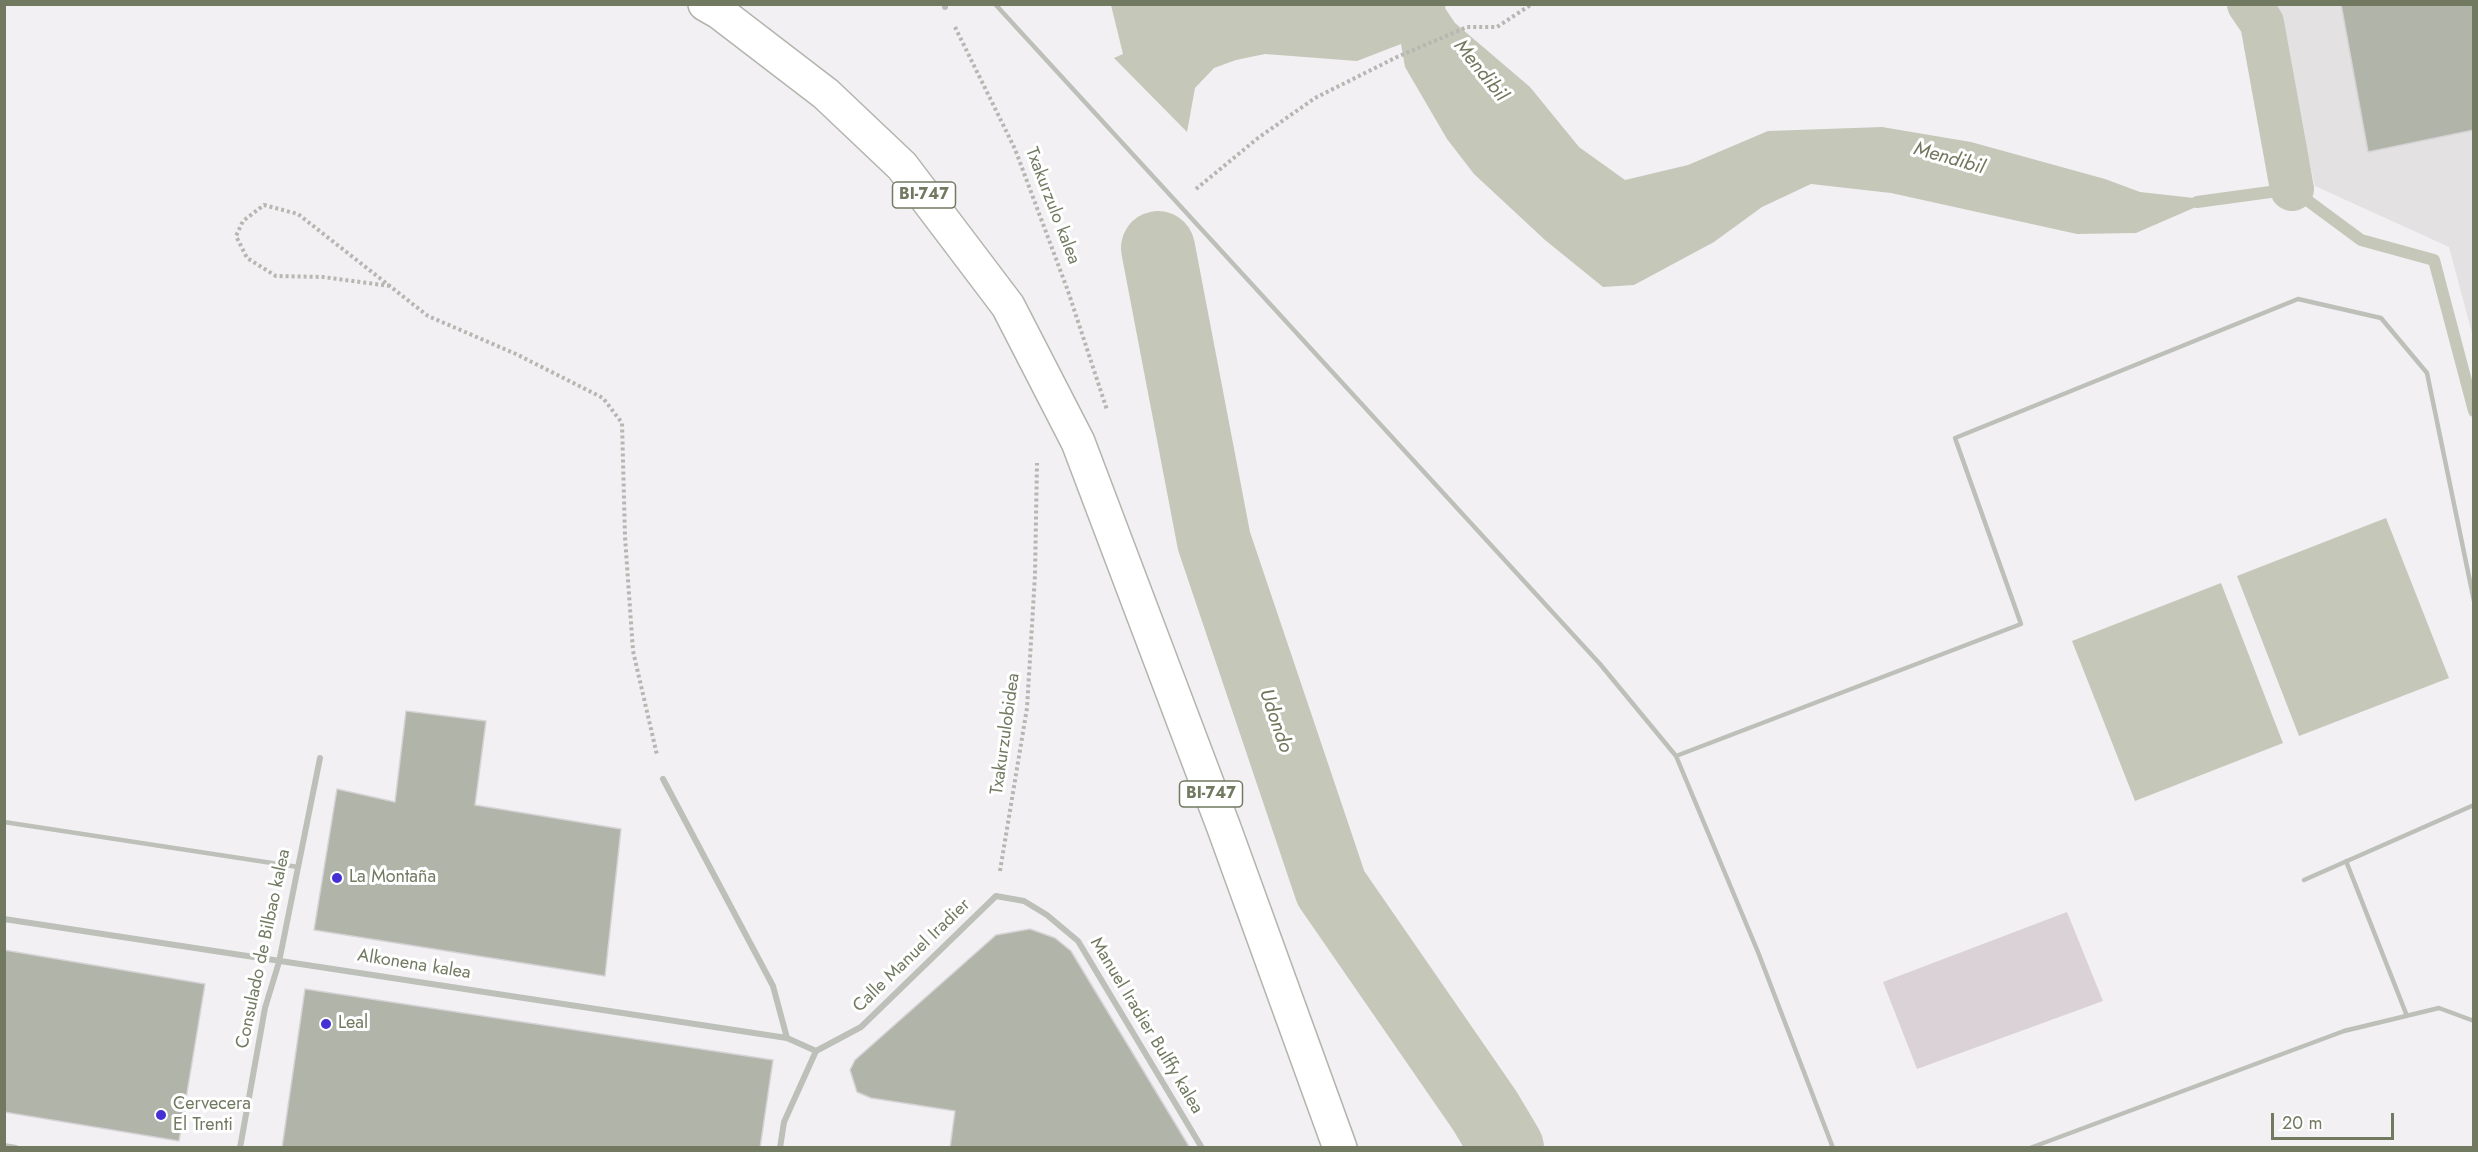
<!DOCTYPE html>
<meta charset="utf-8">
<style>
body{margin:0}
#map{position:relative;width:2478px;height:1152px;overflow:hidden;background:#f3f0f4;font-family:Jost,sans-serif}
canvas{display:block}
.frame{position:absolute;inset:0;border:6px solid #717a61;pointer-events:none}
.scale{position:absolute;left:2271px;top:1113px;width:123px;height:27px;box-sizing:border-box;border:3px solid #717a61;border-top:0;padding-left:8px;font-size:18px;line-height:21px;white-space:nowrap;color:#717a61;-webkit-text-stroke:4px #fff;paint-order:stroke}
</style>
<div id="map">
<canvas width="2478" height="1152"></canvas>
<div class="frame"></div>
<div class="scale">20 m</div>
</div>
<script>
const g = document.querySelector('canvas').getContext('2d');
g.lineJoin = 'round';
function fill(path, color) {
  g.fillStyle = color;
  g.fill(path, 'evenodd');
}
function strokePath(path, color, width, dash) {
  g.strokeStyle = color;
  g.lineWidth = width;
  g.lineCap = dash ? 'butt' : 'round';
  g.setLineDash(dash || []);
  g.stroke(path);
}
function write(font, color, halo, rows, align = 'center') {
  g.font = font + ' Jost,sans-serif';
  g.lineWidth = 6;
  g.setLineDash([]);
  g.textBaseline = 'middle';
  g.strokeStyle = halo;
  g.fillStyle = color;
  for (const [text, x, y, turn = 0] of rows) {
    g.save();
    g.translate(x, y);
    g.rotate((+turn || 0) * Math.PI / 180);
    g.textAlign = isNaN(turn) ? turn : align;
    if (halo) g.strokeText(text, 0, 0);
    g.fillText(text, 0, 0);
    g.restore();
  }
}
const built = new Path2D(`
 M2273,5H2473V337L2449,247L2315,186Z`);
const green = new Path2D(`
 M2067,912L2103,1001L1917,1069L1883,982Z`);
const water = new Path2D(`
 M1111,5H1446L1445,8L1455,23L1530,87L1579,147L1625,180L1688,165L1768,131L1882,127L1971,142L2105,179L2140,192L2212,200L2136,233L2077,234L1891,193L1811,184L1762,207L1714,242L1634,285L1603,287L1545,240L1474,174L1447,139L1405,67L1401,44L1357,61L1265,54L1236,60L1214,68L1195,88L1187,132L1114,58L1123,54Z
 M2386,518L2449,678L2299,736L2237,576Z
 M2221,583L2283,743L2135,801L2072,641Z`);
const stream = new Path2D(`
 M2197,202L2292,189L2361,240L2434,260L2474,411`);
const canal = new Path2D(`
 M2249,4L2262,23L2292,189`);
const river = new Path2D(`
 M1158,248L1214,541L1331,888L1485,1111L1507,1148`);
const building = new Path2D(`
 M2341,4H2474V130L2368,152Z
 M406,711L486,721L475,805L621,829L605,976L314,930L337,789L395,802Z
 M1030,929L1055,938L1071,951L1190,1148H950L955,1111L871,1098L857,1092L850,1070L855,1060L996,935Z
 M4,950L205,984L179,1141L4,1112Z
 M305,989L773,1060L760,1148H282Z`);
const path = new Path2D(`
 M955,27L1015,149L1068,291L1107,410
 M1196,189L1258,138L1315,98L1397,57L1467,27H1497L1532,4
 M390,286L323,277L276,276L247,258L236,236L243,221L264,205L298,214L428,316L516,354L603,398L622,423L625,537L633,651L657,755
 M1000,871L1027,708L1035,575L1037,463`);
const lane = new Path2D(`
 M995,4L1600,664L1676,756L1758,952L1833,1148
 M1676,756L2021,624L1955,438L2298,299L2381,318L2427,373L2474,601
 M4,822L298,867
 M2346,861L2407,1016
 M2304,880L2474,805
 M2030,1148L2344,1031L2439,1008L2474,1021`);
const street = new Path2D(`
 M945,4V7
 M663,779L773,986L787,1038
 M4,919L787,1038L816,1051
 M816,1051L861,1027L996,896L1024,901L1047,915L1078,941L1202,1148
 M4,1146L16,1148
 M240,1148L265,1008L279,962L320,758
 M780,1148L784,1122L816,1051`);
const primary = new Path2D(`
 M705,4L719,12L826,94L902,166L1008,306L1078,442L1224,828L1340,1148`);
const markers = [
 [337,878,6,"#4430d4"],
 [326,1024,6,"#4430d4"],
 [161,1115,6,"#4430d4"]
];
const shields = [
 [924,195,63],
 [1211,794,63]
];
const shieldNames = [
 ["BI-747",924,195],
 ["BI-747",1211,794]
];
const streetNames = [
 ["Txakurzulo kalea",1052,206,69],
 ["Txakurzulobidea",1006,734,-82],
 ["Consulado de Bilbao kalea",264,949,-78],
 ["Calle Manuel Iradier",912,956,-44],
 ["Alkonena kalea",414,965,9],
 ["Manuel Iradier Bulffy kalea",1146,1026,59]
];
const poiNames = [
 ["La Montaña",349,878],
 ["Leal",338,1024],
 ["Cervecera",173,1105],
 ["El Trenti",173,1126]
];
const waterNames = [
 ["Mendibil",1480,71,51],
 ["Mendibil",1949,159,16],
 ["Udondo",1275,721,71]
];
fill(built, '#e3e1e1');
fill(green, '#dad2d6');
fill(water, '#c5c7b9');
strokePath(stream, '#c5c7b9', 12);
strokePath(canal, '#c5c7b9', 44);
strokePath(river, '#c5c7b9', 74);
fill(building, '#b1b4a9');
strokePath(building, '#d5d3d5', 1.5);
strokePath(primary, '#b2b5ac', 36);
strokePath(path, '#b5b7b1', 4, [3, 3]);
strokePath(lane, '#bdc0b8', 4.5);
strokePath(street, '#bdc0b8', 6);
strokePath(primary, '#fff', 33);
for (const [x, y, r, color] of markers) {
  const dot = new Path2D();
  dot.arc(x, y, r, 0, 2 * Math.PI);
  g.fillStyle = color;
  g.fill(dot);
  strokePath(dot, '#fff', 2);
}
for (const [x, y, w] of shields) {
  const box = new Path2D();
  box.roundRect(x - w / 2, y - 13, w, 26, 4.5);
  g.fillStyle = '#fff';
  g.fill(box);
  strokePath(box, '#717a61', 1.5);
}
write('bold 16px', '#717a61', null, shieldNames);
write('18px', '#717a61', '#fff', streetNames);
write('18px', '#717a61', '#fff', poiNames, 'left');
write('italic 20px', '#72765c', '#fff', waterNames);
</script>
